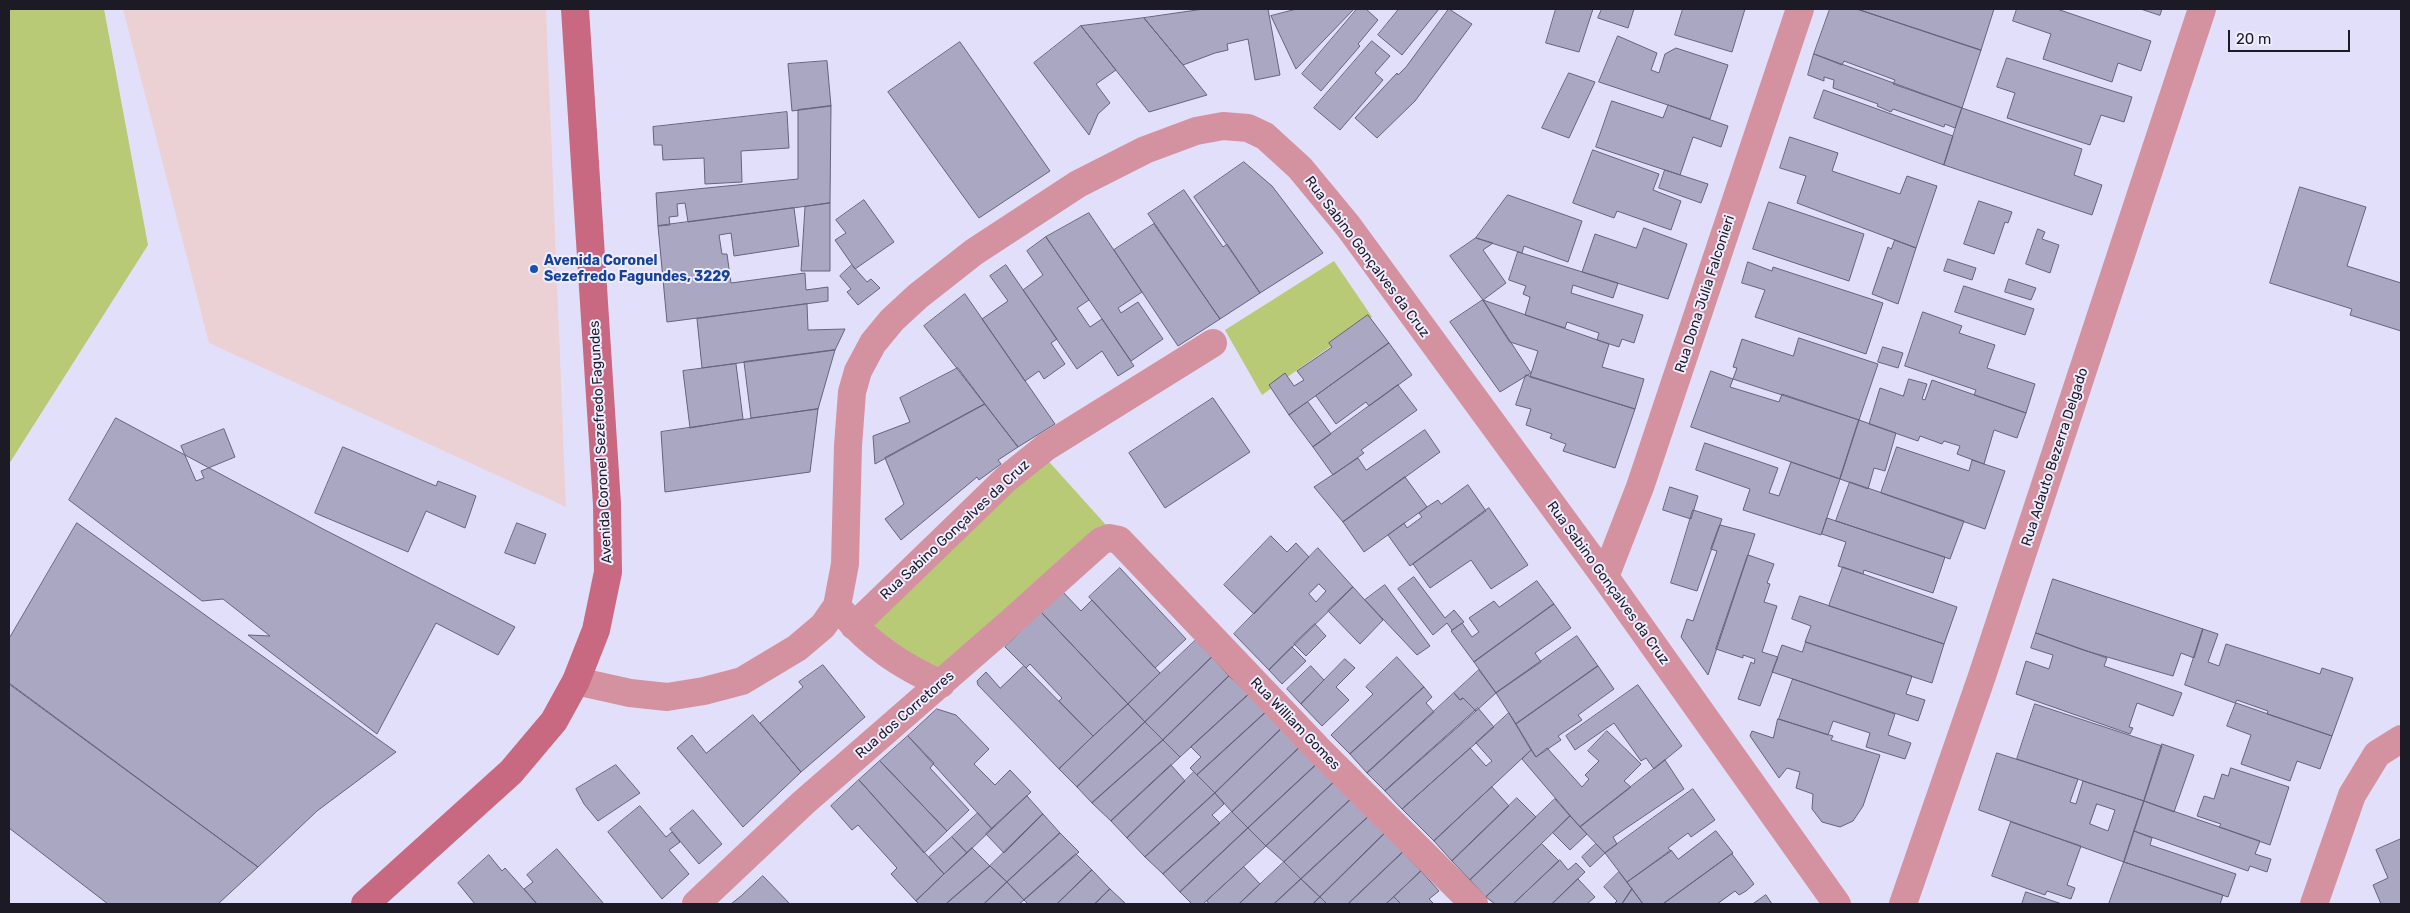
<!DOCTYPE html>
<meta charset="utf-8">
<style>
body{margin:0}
#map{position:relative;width:2410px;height:913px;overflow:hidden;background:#e2dffb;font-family:Rubik,sans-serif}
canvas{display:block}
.frame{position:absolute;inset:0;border:10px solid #1c1a24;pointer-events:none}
.scale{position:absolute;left:2228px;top:30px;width:122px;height:22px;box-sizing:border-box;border:2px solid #1c1a24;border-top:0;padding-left:6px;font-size:15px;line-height:18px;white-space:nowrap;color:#1c1a24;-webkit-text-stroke:4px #efedff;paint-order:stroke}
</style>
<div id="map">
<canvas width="2410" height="913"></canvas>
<div class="frame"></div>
<div class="scale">20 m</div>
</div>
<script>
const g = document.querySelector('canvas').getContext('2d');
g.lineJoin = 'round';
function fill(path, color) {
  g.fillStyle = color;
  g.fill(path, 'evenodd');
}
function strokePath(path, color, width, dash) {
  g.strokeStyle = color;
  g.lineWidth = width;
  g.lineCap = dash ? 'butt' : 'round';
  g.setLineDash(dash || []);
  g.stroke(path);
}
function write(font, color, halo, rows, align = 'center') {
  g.font = font + ' Rubik,sans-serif';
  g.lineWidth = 4;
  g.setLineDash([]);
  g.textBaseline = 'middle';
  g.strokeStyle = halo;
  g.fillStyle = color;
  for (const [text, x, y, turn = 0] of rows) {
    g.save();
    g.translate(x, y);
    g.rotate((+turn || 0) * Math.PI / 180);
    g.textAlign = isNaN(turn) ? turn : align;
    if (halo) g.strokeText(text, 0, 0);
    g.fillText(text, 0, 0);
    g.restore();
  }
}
const industrial = new Path2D(`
 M123,9H546L566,507L209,343Z`);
const green = new Path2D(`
 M9,9H104L148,245L9,464Z
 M1334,261L1372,317L1262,395L1225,330Z
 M1043,455L1106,525L1007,622L941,672L889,642L867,617Z`);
const building = new Path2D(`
 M1204,9H1268L1280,75L1255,80L1248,39L1227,44L1228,50L1215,53L1183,65L1144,18Z
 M1297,9H1354L1296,69L1271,16Z
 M1357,9H1366L1378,20L1358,44L1360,46L1321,91L1302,74Z
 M1399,9H1439L1402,55L1378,35Z
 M1449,9L1472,24L1415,101L1377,138L1355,118L1397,73L1398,75L1406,67Z
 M1556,9H1593L1579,52L1546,43Z
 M1602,9H1634L1628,28L1598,18Z
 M1683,9H1745L1732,52L1675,35Z
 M1830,9H1857L1981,50L1962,108L1893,84L1895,80L1844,61L1842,65L1814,54Z
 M1857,9H1994L1981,50Z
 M2017,9H2057L2151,41L2141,71L2118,63L2112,82L2043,59L2051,34L2013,21Z
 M2141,9H2162L2160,15Z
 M1144,18L1183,65L1207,95L1149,112L1081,26Z
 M1081,26L1116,70L1096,84L1110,103L1098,114L1089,135L1034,63Z
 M1618,36L1657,53L1651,70L1659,73L1665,54L1676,48L1728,65L1710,119L1599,82Z
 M1372,41L1390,56L1375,73L1383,80L1340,130L1314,108Z
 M960,42L1050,171L979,218L888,92Z
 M1814,54L1962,108L1955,128L1945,124L1944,127L1893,109L1891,112L1877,106L1878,104L1833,88L1834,80L1824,77V81L1808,75Z
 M2007,58L2132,97L2124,122L2101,115L2090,145L2007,118L2015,93L1997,87Z
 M827,61L831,106L792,111L788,64Z
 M1569,73L1595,82L1569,138L1542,128Z
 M1824,90L1953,136L1944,165L1814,118Z
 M1612,101L1663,118L1668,105L1728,126L1721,147L1693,137L1680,175L1596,147Z
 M831,106L830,203L688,222L685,203L677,204L678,216L669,217L670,225L658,226L656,193L798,179V110Z
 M1962,108L2082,149L2074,175L2102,185L2092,215L1944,165Z
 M787,112L789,148L741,151L742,182L705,184L704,158L663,160L662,145H654L653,127Z
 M1790,137L1838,153L1832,171L1900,194L1907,176L1937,186L1916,248L1797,203L1806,176L1780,168Z
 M1593,150L1659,174L1653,190L1681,201L1671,230L1617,211L1614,218L1573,203Z
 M1244,162L1272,186L1323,253L1260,293L1194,197Z
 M1665,170L1708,184L1701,203L1659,188Z
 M2300,187L2366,207L2347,266L2401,283V331L2350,315L2352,309L2270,283Z
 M1184,190L1223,247L1227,244L1260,293L1220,319L1148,214Z
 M1508,195L1582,221L1568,262L1524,246L1522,253L1476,238Z
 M864,200L894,242L855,269L835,240L846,233L836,220Z
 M1979,201L2012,212L2008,223L2005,222L1994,254L1964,244Z
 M1769,202L1864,234L1849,281L1753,249Z
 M830,203V271H801L805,207Z
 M794,208L799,246L734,256L731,233L719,235L722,254H727L731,283L805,273L806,290L828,287V301L667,322L658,226Z
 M1089,213L1142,292L1118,308L1121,313L1138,302L1163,339L1131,361L1046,237Z
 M1154,224L1220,319L1178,346L1114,250Z
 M1644,228L1687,244L1668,299L1582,272L1595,234L1636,248Z
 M2038,229L2045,232L2042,239L2059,245L2050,273L2026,264Z
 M1046,237L1089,300L1077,308L1090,327L1102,319L1134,366L1118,376L1102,351L1077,369L1023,290L1043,275L1027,251Z
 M1476,238L1493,243L1483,250L1506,283L1483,300L1450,256Z
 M1895,240L1916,248L1898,304L1872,294L1888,247L1891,249Z
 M1518,252L1618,283L1613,298L1573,285L1571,293L1643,315L1634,343L1622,339L1619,347L1597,340L1599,333L1567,322L1565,328L1525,315L1530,297L1523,294L1526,286L1509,280Z
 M1948,259L1976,268L1972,280L1944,271Z
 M1748,262L1772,271L1773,267L1883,303L1866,354L1755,317L1765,290L1742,283Z
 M852,265L867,282L871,279L880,288L858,305L847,292L851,289L840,276Z
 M1006,265L1057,339L1051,343L1065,364L1044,379L1039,371L1025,381L982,319L1008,301L990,276Z
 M2009,279L2036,288L2031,300L2005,292Z
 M1964,286L2034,309L2025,335L1955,312Z
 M965,294L1055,424L1018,447L924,326Z
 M1483,300L1531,373L1500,392L1450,322Z
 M1483,300L1609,344L1602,367L1644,379L1635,409L1530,377L1538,351L1510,342Z
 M807,304L808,330L845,329L835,350L702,368L697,319Z
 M1923,312L1962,326L1959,333L1995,345L1987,368L2035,384L2026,413L1974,395L1976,390L1905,366Z
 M1368,315L1389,343L1289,415L1269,385L1285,373L1294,386L1304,380L1297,371L1332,347L1329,343Z
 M1799,338L1878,364L1859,420L1733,379L1737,368L1733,367L1742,339L1793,356Z
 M1389,343L1412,375L1369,406L1366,402L1336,424L1316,396Z
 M1883,347L1903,353L1898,368L1878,362Z
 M835,350L818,409L751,418L744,362Z
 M736,364L743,419L690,428L683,371Z
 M958,368L985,404L875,464L873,436L910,422L900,398Z
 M1711,371L1733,379L1730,387L1779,402L1782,394L1859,420L1840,479L1691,427Z
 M1526,375L1635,409L1615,468L1563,451L1566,444L1550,438L1552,434L1526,425L1531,409L1516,405Z
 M1909,379L1927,384L1922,399L1925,400L1932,380L2026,413L2017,438L1994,430L1984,464L1957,454L1960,446L1944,441L1942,444L1920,436L1918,441L1869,424L1880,388L1903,396Z
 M1398,385L1417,410L1361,450L1364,453L1333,475L1313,447Z
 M1213,398L1250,452L1165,508L1129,453Z
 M1308,402L1331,434L1313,447L1289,415Z
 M985,404L1018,447L998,460L1001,464L979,480L977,477L901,540L885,519L904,504L885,458Z
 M818,409L810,472L665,492L661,432Z
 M116,418L323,529L515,627L498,655L436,623L377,734L248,635L270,636L223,599L202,601L69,500Z
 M1859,420L1896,433L1885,471L1874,468L1868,489L1840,479Z
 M224,429L235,457L201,471L204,478L196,481L181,446Z
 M1425,430L1440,452L1343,522L1314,487L1358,458L1366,470Z
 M1705,443L1778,468L1769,493L1779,496L1791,462L1840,479L1821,535L1743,510L1750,489L1696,470Z
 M343,447L436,486L438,481L476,496L465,528L426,511L408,552L315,513Z
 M1897,447L1969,471L1972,460L2005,471L1985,529L1881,493Z
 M1405,477L1427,507L1364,552L1343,522Z
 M1850,482L1964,521L1950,559L1836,521Z
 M1468,485L1486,511L1410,566L1388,535L1404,523L1407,528L1422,517L1419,513L1427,507L1438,500L1441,504Z
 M1670,487L1698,496L1691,519L1663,510Z
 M1489,508L1528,565L1491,589L1471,560L1430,588L1413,564Z
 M1693,510L1722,519L1697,591L1671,583Z
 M1827,518L1945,557L1933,593L1864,570L1863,574L1838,566L1846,542L1822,534Z
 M77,523L396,752L317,811L258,867L9,683V639Z
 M517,523L546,534L535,564L505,553Z
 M1720,525L1755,534L1708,675L1681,637L1687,619L1693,621L1717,551L1711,549Z
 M1271,536L1287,552L1296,543L1309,557L1254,614L1224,585Z
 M1318,548L1353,587L1269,670L1234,634ZM1319,584L1326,591L1316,602L1309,594Z
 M1748,555L1774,564L1767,583L1770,584L1764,602L1777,606L1762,652L1778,657L1760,706L1738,699L1751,662L1754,664L1755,659L1743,655V658L1716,649Z
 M1843,567L1957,607L1944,644L1829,606Z
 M1120,568L1186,639L1155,668L1089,597Z
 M1414,577L1445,618L1454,610L1464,622L1452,630L1447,623L1433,635L1398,589Z
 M2053,579L2203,629L2194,658L2181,653L2173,676L2083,650L2036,633Z
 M1537,581L1554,604L1474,662L1451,631L1462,623L1472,637L1479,632L1469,618L1494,601L1499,607Z
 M1385,585L1430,646L1417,655L1365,600Z
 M1353,587L1383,620L1360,644L1328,611Z
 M1062,591L1081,611L1092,600L1160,673L1128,704L1041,612Z
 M1800,596L1944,644L1932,683L1805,642L1811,626L1792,619Z
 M1554,604L1571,628L1535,653L1541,662L1496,693L1474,662Z
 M1041,612L1128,704L1093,736L1059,701L1062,698L1030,664L1026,668L1005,647Z
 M1315,624L1326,636L1306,656L1294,644Z
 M2203,629L2218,634L2208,662L2219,666L2226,644L2320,674L2322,668L2353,678L2332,736L2267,714L2268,711L2237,700L2235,703L2185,685Z
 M2036,633L2107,658L2104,666L2182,693L2173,716L2137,703L2129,727L2133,728L2130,734L2016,694L2026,661L2049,669L2053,655L2031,648Z
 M1577,636L1598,666L1516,724L1496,693Z
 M1196,640L1212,657L1145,722L1128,704Z
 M1806,642L1912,676L1906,694L1925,700L1918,721L1772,672L1782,645L1802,652Z
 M1292,647L1306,661L1282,684L1269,670Z
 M1212,657L1229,676L1163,740L1145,722Z
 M1397,657L1424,687L1350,754L1331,735L1373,694L1366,687Z
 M1345,659L1355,668L1336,687L1349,700L1322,726L1301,704Z
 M823,665L865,717L801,772L760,723L803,687L799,682Z
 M1024,666L1093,736L1059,769L978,685L977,681L986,672L1000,688Z
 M1311,666L1324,680L1301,704L1287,689Z
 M1598,666L1614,689L1578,715L1582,720L1558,736L1561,740L1536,757L1516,724Z
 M1479,670L1496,693L1476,711L1463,698L1460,700L1454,693Z
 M1229,676L1249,694L1180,757L1163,740Z
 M1793,679L1895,714L1888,735L1911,743L1905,759L1866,747L1870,733L1833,721L1828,735L1779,719Z
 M9,684L258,867L218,904H108L9,828Z
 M1638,685L1682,746L1654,769L1646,758L1641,761L1614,723L1575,750L1566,736Z
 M1424,687L1432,697L1426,703L1434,712L1367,773L1350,754Z
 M1454,693L1460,700L1463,698L1476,711L1385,791L1367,773Z
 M1249,694L1266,712L1197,775L1190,768L1201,757L1191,747Z
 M2236,703L2332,736L2320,769L2297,761L2290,781L2241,764L2251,735L2227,726Z
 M1128,704L1145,722L1077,787L1059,769Z
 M2035,704L2162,746L2144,801L2017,759Z
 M1478,708L1494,727L1402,809L1385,791Z
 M937,709L956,715L989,749L974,764L995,785L1010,770L1031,792L992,829L908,736Z
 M1266,712L1282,728L1215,793L1197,775Z
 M1509,713L1531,750L1434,841L1402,809L1470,748L1486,766L1492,761L1476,743Z
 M753,715L801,772L743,827L677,748L692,735L706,753Z
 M1778,719L1833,736L1831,740L1880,755L1863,806L1853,821L1840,827L1822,822L1812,809L1813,794L1796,788L1800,772L1787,768L1779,778L1750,736L1752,731L1773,738Z
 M1145,722L1163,740L1092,803L1077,787Z
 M1282,728L1301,746L1232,812L1215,793Z
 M1607,731L1641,764L1624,781L1631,787L1580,827L1522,759L1531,750L1536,757L1547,748L1582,787L1589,779L1585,775L1599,761L1588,751Z
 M908,736L934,763L930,768L969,810L947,831L880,761Z
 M1163,740L1180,757L1111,821L1092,803Z
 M2162,744L2194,755L2174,812L2144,801Z
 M1301,746L1318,763L1248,828L1232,812Z
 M1997,753L2078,779L2070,802L2076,804L2083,781L2144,801L2124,862L1979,810ZM2097,804L2115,810L2108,831L2090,824Z
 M1665,760L1684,789L1613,837L1617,844L1605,853L1580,827Z
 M880,761L947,831L924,853L859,780Z
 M1318,763L1335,781L1266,846L1248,828Z
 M616,765L640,793L598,821L584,804L576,789Z
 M1171,765L1185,781L1127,838L1111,821Z
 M2231,768L2289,787L2270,845L2219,827L2221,824L2197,816L2204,796L2214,799L2222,774L2228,776Z
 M1194,772L1215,793L1145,857L1127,838Z
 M859,780L944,874L916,901L891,874L897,868L858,825L852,830L831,806Z
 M1335,781L1352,798L1284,862L1266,846Z
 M1492,787L1509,806L1452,861L1434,841Z
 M1693,789L1715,820L1691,837L1688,833L1668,848L1671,851L1627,882L1605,853Z
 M1215,793L1224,804L1212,815L1220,823L1163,874L1145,857Z
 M1027,796L1043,814L1004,853L986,834Z
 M1352,798L1369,816L1301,879L1284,862Z
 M1517,798L1536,817L1470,880L1452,861Z
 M1555,799L1570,816L1486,897L1470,880Z
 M2144,801L2260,841L2255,854L2271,859L2267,872L2250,866L2248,871L2134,831Z
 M640,806L666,837L672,832L680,842L669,850L689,874L662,899L608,832Z
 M693,810L722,844L699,864L670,829Z
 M1232,812L1248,828L1180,892L1163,874Z
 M978,813L992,829L967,853L952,837Z
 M1043,814L1060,833L1007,882L990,866Z
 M1369,816L1385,833L1320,897L1301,879Z
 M1570,816L1587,834L1570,850L1553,833Z
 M2011,822L2081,846L2067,885L2075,888L2071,899L2047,891L2045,895L1992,876Z
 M1248,828L1266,846L1203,904H1192L1180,892Z
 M1716,831L1733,853L1663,904H1643L1627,882L1671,850L1678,859Z
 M2134,831L2152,838L2150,845L2236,874L2228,897L2124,862Z
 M1060,833L1079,852L1024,900L1007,882Z
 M1385,833L1403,852L1348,904H1327L1320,897Z
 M952,837L967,853L944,874L929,857Z
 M2401,839V904H2381L2373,885L2388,878L2376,850Z
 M1542,844L1559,861L1513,904H1495L1486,897Z
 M1596,844L1605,853L1590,867L1582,857Z
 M972,848L990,866L946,904H919L916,901Z
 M557,849L604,904H537L524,889L533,882L527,875Z
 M1403,852L1421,871L1386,904H1348Z
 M1076,854L1092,870L1057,904H1028L1024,900Z
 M1732,854L1754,884L1746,891L1739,895L1735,891L1717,904H1663Z
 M489,855L502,871L505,868L537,904H475L458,883Z
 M1560,860L1568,870L1576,863L1585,872L1552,904H1516L1515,903Z
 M1284,862L1301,879L1274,904H1239Z
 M2124,862L2223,895L2220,904H2109Z
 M990,866L1007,882L984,904H946Z
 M1244,867L1260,884L1239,904H1209L1207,901Z
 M1092,870L1110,889L1094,904H1057Z
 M1421,871L1439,891L1429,899L1434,904H1401L1394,897Z
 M1619,872L1632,889L1622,904H1614L1617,901L1604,887Z
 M763,876L790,904H731L741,896Z
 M1301,879L1320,897L1313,904H1274Z
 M1578,879L1595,897L1587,904H1552Z
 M1007,882L1024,900L1019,904H984Z
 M1110,889L1126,904H1094L1096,903Z
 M1632,889L1643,904H1622Z
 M2026,892L2062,904H2022Z
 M1766,895L1772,904H1753Z
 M1320,897L1327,904H1313Z
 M1394,897L1401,904H1386Z`);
const street = new Path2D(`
 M1605,577L1640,487L1800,9
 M842,612C871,646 900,665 941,684
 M854,626L1006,479L1046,447L1213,343
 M576,681L630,693L667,697L704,691L742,681L797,648L823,626L837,606L845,564L848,446L852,392L858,371L873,343L892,320L918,296L974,252L1078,184L1145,150L1196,131L1223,126L1248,128L1265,136L1300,168L1348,226L1605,577L1837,904
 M696,904L803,803L1012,621L1101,541L1109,538L1119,540L1320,751L1474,904
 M1903,904L1982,676L2202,9
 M2314,904L2352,795L2377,754L2401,739`);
const secondary = new Path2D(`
 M365,904L511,772L554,721L576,681L596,630L608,572L607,504L575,9`);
const markers = [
 [534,269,5,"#1a4fb4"]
];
const streetNames = [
 ["Rua Sabino Gonçalves da Cruz",1367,257,53],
 ["Rua Dona Júlia Falconieri",1705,294,-72],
 ["Avenida Coronel Sezefredo Fagundes",601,442,-93],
 ["Rua Adauto Bezerra Delgado",2055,457,-72],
 ["Rua Sabino Gonçalves da Cruz",955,530,-43],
 ["Rua Sabino Gonçalves da Cruz",1608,583,54],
 ["Rua dos Corretores",905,715,-41],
 ["Rua William Gomes",1295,724,46]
];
const transitNames = [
 ["Avenida Coronel",544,261],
 ["Sezefredo Fagundes, 3229",544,277]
];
fill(industrial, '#ecd1d4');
fill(green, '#b8ca76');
fill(building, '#aaa7c2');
strokePath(building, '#66637b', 1);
strokePath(street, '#d492a1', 28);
strokePath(secondary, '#c86981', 28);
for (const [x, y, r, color] of markers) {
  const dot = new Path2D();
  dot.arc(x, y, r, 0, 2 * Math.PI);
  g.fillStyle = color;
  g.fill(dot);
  strokePath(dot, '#efedff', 2);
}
write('14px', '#1c1a24', '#efedff', streetNames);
write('bold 14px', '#164399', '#efedff', transitNames, 'left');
</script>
